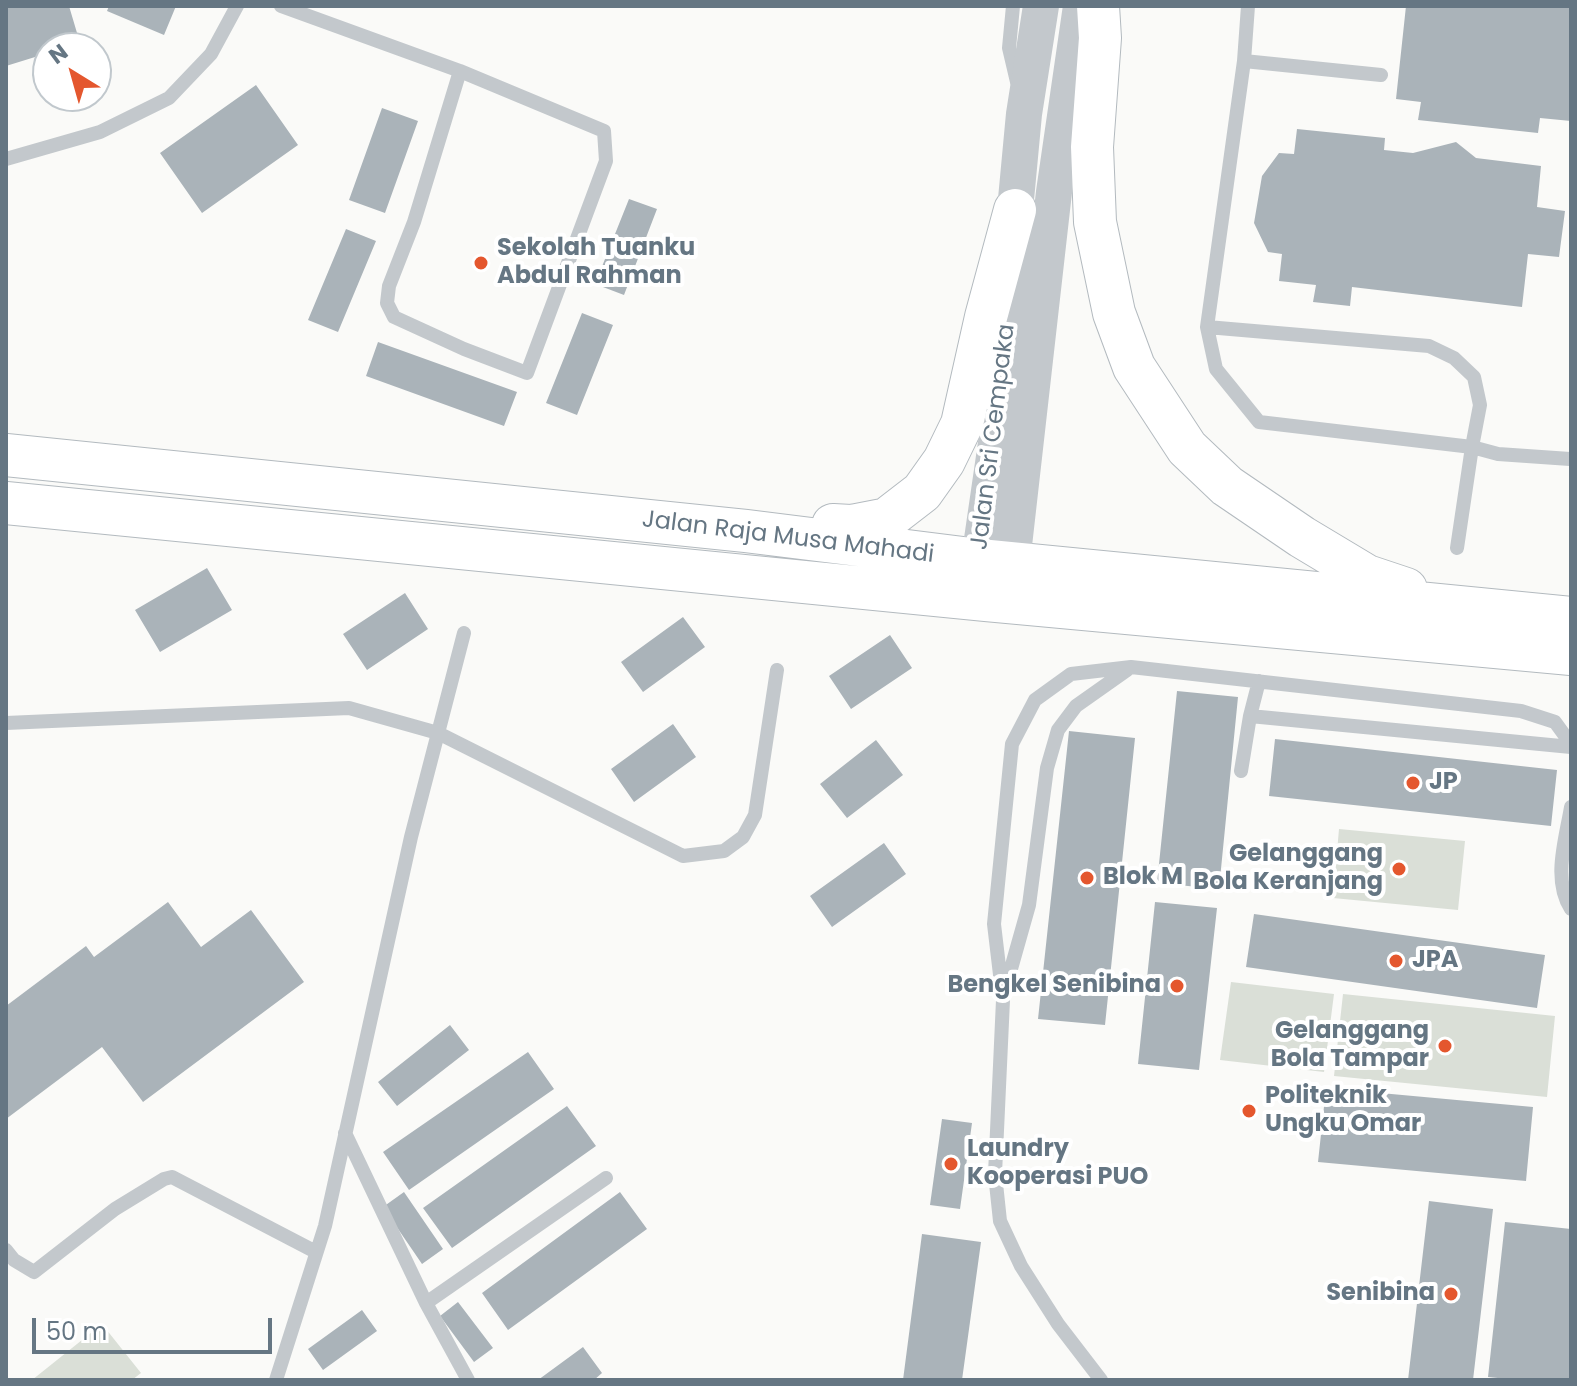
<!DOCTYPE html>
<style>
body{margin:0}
#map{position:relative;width:1577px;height:1386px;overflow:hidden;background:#fafaf8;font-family:Poppins,sans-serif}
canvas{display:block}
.frame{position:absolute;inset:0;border:8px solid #657683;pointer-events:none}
.north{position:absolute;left:32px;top:32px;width:80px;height:80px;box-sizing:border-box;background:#fff;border:2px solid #c1c8cd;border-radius:50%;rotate:323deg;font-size:22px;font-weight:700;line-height:32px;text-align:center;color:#657683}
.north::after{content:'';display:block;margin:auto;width:28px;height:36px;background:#e4572e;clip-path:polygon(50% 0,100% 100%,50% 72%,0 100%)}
.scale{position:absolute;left:32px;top:1318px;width:240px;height:36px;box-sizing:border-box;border:4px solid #657683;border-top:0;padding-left:10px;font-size:24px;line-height:28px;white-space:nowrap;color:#657683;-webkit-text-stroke:6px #fff;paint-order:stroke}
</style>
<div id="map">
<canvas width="1577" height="1386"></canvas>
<div class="frame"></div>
<div class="north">N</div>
<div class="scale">50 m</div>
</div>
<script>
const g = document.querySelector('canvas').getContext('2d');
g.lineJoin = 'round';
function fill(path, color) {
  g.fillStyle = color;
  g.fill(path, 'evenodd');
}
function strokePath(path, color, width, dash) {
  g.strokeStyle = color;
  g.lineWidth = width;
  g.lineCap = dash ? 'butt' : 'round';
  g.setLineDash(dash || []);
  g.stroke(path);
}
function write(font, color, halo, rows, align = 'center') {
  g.font = font + ' Poppins,sans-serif';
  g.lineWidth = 8;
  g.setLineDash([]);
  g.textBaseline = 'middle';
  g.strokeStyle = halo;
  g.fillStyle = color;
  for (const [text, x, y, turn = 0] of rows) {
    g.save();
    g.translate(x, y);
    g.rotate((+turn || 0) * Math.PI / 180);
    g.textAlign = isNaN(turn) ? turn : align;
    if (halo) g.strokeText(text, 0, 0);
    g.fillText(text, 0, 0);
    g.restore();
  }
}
const green = new Path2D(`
 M1339,829L1465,841L1458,910L1333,898Z
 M1231,982L1334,994L1324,1072L1220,1060Z
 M1343,994L1555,1016L1547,1097L1334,1076Z
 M102,1324L141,1373L132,1380H32Z`);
const building = new Path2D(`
 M6,6H69L80,43L65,48H48V53L6,66Z
 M109,6H176L164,35L107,11Z
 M1406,6H1571V121L1540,118L1538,133L1418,120L1421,102L1396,99Z
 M256,85L298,145L202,213L160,153Z
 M382,108L418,121L385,213L349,200Z
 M1297,129L1385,138L1384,150L1413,153L1456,142L1476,158L1541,166L1537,207L1565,211L1559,257L1528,254L1522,307L1352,287L1350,306L1313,302L1316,285L1279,281L1282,254L1268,252L1254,223L1262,176L1279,153L1294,154Z
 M629,199L657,209L624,295L595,284Z
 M346,229L376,241L338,332L308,320Z
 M582,313L613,325L577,415L546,403Z
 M378,342L517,392L504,426L366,376Z
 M207,568L232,610L160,652L135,610Z
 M405,593L428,629L367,670L343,634Z
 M683,617L705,647L643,692L621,662Z
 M890,635L912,668L851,709L829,676Z
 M1177,691L1238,697L1219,889L1157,883Z
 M673,724L696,757L634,802L611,769Z
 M1069,731L1135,738L1105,1025L1038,1019Z
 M1275,739L1557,770L1551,826L1269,796Z
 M876,740L903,775L847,818L820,784Z
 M884,843L906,874L832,927L810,896Z
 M168,902L201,947L251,910L304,982L143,1102L102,1047L6,1119V1006L86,946L94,957Z
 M1155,902L1217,908L1199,1070L1138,1064Z
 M1254,914L1545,955L1537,1008L1246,967Z
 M450,1025L469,1050L397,1106L378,1082Z
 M528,1052L554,1089L409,1190L383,1152Z
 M1326,1088L1533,1107L1526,1181L1318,1162Z
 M567,1106L596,1146L452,1248L423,1208Z
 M942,1119L972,1123L960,1209L930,1205Z
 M404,1192L443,1249L422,1264L383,1207Z
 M620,1192L647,1229L508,1330L482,1293Z
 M1429,1201L1493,1209L1473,1380H1408Z
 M1505,1222L1571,1229V1380H1517L1488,1377Z
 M922,1234L981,1242L962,1380H903Z
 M458,1302L493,1348L474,1362L440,1316Z
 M362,1310L377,1331L323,1370L308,1349Z
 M583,1347L602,1373L594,1380H538Z`);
const service = new Path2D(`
 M281,6L460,71L604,131L606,161L527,373L464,349L394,317L387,303L389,286L414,222L460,71
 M1013,6L1009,48L1017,82
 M1248,6L1244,61L1207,327L1216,369L1259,422L1472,447L1498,454L1570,459
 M1244,61L1381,75
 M6,159L100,132L169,98L211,54L237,6
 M1207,327L1429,346L1454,358L1474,377L1480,405L1472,447L1457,548
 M1259,681L1250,716L1571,747
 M6,723L349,708L438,733L683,856L724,851L743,837L755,815L777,670
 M1241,771L1250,716
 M1571,807C1566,838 1552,880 1571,909
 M1005,990L1029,905L1047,768L1058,730L1076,706L1127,670
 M345,1133L426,1303L468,1380
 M6,1250L14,1260L34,1272L115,1209L164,1179L172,1177L316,1252
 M426,1303L606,1178
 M276,1380L325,1226L411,837L464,633
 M1101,1380L1058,1324L1021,1266L1000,1221L995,1174L1003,1000L994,924L1012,744L1035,700L1071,674L1131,667L1521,711L1555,722L1571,744`);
const tertiary = new Path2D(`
 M984,586L979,560L1006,374L1015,210L1024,114L1041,6
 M996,587L1012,563L1054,192L1081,6`);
const secondary = new Path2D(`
 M1098,6L1100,38L1092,147L1095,222L1114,313L1134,367L1187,448L1227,486L1302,537L1367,576L1406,589
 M6,455L746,531L979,560L1571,618
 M6,503L986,600L1571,654
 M833,525L851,526L887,519L922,492L944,461L962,424L986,317L1015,210`);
const markers = [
 [481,263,8,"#e4572e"],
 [1413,783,8,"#e4572e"],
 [1399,869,8,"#e4572e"],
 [1087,878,8,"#e4572e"],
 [1396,961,8,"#e4572e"],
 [1177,986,8,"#e4572e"],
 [1445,1046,8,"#e4572e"],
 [1249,1111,8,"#e4572e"],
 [951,1164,8,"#e4572e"],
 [1451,1294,8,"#e4572e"]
];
const poiNames = [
 ["Sekolah Tuanku",497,249],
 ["Abdul Rahman",497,277],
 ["JP",1429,783],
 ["Gelanggang",1383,855,"right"],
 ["Bola Keranjang",1383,883,"right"],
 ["Blok M",1103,878],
 ["JPA",1412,961],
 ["Bengkel Senibina",1161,986,"right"],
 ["Gelanggang",1429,1032,"right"],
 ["Bola Tampar",1429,1060,"right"],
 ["Politeknik",1265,1097],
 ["Ungku Omar",1265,1125],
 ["Laundry",967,1150],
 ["Kooperasi PUO",967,1178],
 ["Senibina",1435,1294,"right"]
];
const streetNames = [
 ["Jalan Sri Cempaka",994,437,-83],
 ["Jalan Raja Musa Mahadi",788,538,7]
];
fill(green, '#dadfd7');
fill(building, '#aab3b9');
strokePath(secondary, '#b3babf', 44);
strokePath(service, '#c3c8cc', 14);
strokePath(tertiary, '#c3c8cc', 36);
strokePath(secondary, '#fff', 42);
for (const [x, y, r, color] of markers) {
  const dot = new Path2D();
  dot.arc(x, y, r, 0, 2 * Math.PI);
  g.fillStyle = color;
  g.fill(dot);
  strokePath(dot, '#fff', 3);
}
write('bold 24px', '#657683', '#fff', poiNames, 'left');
write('24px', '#657683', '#fff', streetNames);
</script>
